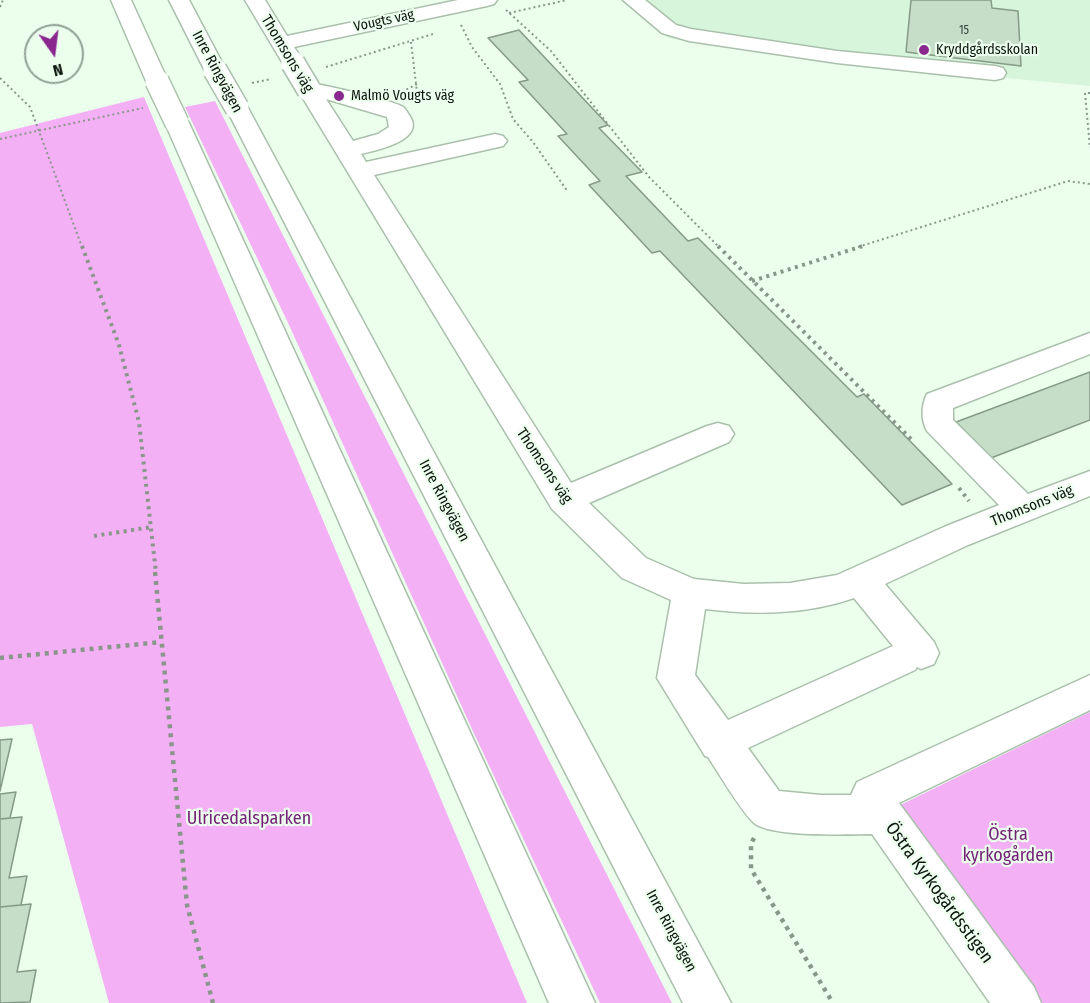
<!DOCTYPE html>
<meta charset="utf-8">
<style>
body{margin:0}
#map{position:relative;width:1090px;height:1003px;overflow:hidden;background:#ecffed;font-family:"Fira Sans Condensed",sans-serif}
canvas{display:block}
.north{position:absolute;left:24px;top:24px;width:60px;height:60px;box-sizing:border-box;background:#ecffed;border:2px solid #92a193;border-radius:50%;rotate:166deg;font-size:16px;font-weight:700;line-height:24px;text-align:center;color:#0c140d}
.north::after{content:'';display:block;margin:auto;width:21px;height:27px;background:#8a2890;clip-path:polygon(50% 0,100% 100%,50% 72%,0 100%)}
</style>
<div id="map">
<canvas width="1090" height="1003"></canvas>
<div class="north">N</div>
</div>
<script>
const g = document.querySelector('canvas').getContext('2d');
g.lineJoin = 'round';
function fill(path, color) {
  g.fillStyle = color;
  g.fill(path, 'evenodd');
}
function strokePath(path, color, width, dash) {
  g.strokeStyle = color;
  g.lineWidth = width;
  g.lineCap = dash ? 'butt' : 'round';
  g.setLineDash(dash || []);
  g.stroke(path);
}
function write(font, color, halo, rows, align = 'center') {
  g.font = font + ' "Fira Sans Condensed",sans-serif';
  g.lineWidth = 4.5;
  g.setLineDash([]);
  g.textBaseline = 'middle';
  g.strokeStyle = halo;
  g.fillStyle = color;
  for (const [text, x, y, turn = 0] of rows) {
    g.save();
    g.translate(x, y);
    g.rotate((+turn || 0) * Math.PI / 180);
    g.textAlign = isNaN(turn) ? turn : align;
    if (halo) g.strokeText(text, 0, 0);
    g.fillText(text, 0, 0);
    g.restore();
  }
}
const built = new Path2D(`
 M625,0H1090V86L847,63L668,38Z`);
const green = new Path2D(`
 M144,97L527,1003H109L32,724L0,727V133Z
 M215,101L672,1003H600L471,727L289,325L185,107Z
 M1090,712V1003H1024L882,814Z`);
const building = new Path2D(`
 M911,0H991L992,8L1018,11L1021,66L906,52Z
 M519,30L608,125L599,128L642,172L626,176L688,241L698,238L857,397L864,394L952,484L902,505L660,251L652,253L589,185L600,181L558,136L567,134L519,82L528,80L488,38Z
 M1090,372V420L991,458L956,422Z
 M12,739L0,791V740Z
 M16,792L10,818L0,819V794Z
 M22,817L9,878L27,876L21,905L0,907V819Z
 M31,904L17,972L36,970L30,1002L0,1003V907Z`);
const pathFar2 = new Path2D(`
 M0,7L3,0
 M506,10L551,51L649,177L719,247
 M509,13L567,0
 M461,25L472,47L500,84L513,119L533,142L568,192
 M411,42L418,101
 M326,67L433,34
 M0,78L30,107L82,247
 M252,83L271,79
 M402,92L417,84
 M1090,93H1085L1090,148
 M0,139L143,108
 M858,247L1068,181L1090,184`);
const pathFar1 = new Path2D(`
 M82,246L119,345L139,422L156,573
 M718,246L914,442
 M752,281L863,246
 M959,488L969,501
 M94,536L152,527`);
const path = new Path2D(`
 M155,572L187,905L213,1003
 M0,658L161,642
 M754,838L751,844V869L833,1003`);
const minor = new Path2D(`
 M245,0H265L287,36L458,0H497L494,4L487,6L294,47L304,62L301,67L293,68L285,67Z
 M623,0H645L676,25L691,29L837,51L995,66L1003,68L1006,73L1003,78L995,80L837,63L689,41L662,33Z
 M309,83C324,85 393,100 403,107C406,109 407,112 409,115C427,140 377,150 361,154L366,162L495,134L503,136L507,141L503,146L374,175L571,483L707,426L718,423L729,426L734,434L729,442L589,503L646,558L694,579L744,584L790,583L837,575L944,527L999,505L927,431C921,420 921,406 927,394L1090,333V354L953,408V420L1028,494L1090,471V496L968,545L885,584L934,642L939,653L934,664L921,669L917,667L915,670L748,748L779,791L821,795H851L857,782L1090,675V710L899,803L1034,987L1041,1003H990L872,834C849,834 768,838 753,822C739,808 720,775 708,757L705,756L657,678L671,600L622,578L552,509L298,90L301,85ZM326,99L387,117L389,127L378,134L353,141ZM854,598L893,646L728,720L695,675L705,609C756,615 805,615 854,598Z`);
const highway = new Path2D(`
 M111,0H131L168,81L165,86L157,88L149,86L146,81Z
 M169,0H189L226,70L223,75L215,77L207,75Z
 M237,101L245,103L248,108L731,1003H683L226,108L229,103Z
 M177,116L185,118L189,123L595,1003H549L165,123L169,118Z`);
const minorBridge = new Path2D(`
 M293,63L309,90`);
const highwayBridge = new Path2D(`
 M215,70L237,108
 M157,81L177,123`);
const markers = [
 [924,50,6,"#8a2890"],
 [339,96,6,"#8a2890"]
];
const numberNames = [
 ["15",964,31]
];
const farStreetnames = [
 ["Vougts väg",384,21,-12]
];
const farPoinames = [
 ["Kryddgårdsskolan",936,50],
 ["Malmö Vougts väg",351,96]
];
const streetNames = [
 ["Thomsons väg",287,54,59],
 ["Inre Ringvägen",217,72,62],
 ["Thomsons väg",544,466,56],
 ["Inre Ringvägen",444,501,62],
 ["Thomsons väg",1032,506,-22],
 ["Inre Ringvägen",671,931,62]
];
const nearParknames = [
 ["Ulricedalsparken",249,819],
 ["Östra",1008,835],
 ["kyrkogården",1008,856]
];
const nearStreetnames = [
 ["Östra Kyrkogårdsstigen",939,893,54]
];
fill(built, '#d7f5da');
fill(green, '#f4b0f5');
fill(building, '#c6ddc8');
strokePath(building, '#859b87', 1.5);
strokePath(minor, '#aac0ac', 3);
strokePath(highway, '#aac0ac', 3);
strokePath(pathFar2, '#89978a', 2, [2, 3]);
strokePath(pathFar1, '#89978a', 4, [3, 4.5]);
strokePath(path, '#89978a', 4.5, [4, 5]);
fill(minor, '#fff');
fill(highway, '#fff');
strokePath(minorBridge, '#aac0ac', 26, []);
strokePath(highwayBridge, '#aac0ac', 26, []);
strokePath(minorBridge, '#fff', 23);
strokePath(highwayBridge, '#fff', 23);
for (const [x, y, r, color] of markers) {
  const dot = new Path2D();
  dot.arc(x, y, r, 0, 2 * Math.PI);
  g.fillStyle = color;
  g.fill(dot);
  strokePath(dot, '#ecffed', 2);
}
write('12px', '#3a463c', null, numberNames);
write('14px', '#0c140d', '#ecffed', farStreetnames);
write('14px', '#0c140d', '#ecffed', farPoinames, 'left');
write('15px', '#0c140d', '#ecffed', streetNames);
write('18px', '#752279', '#ecffed', nearParknames);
write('18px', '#0c140d', '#ecffed', nearStreetnames);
</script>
